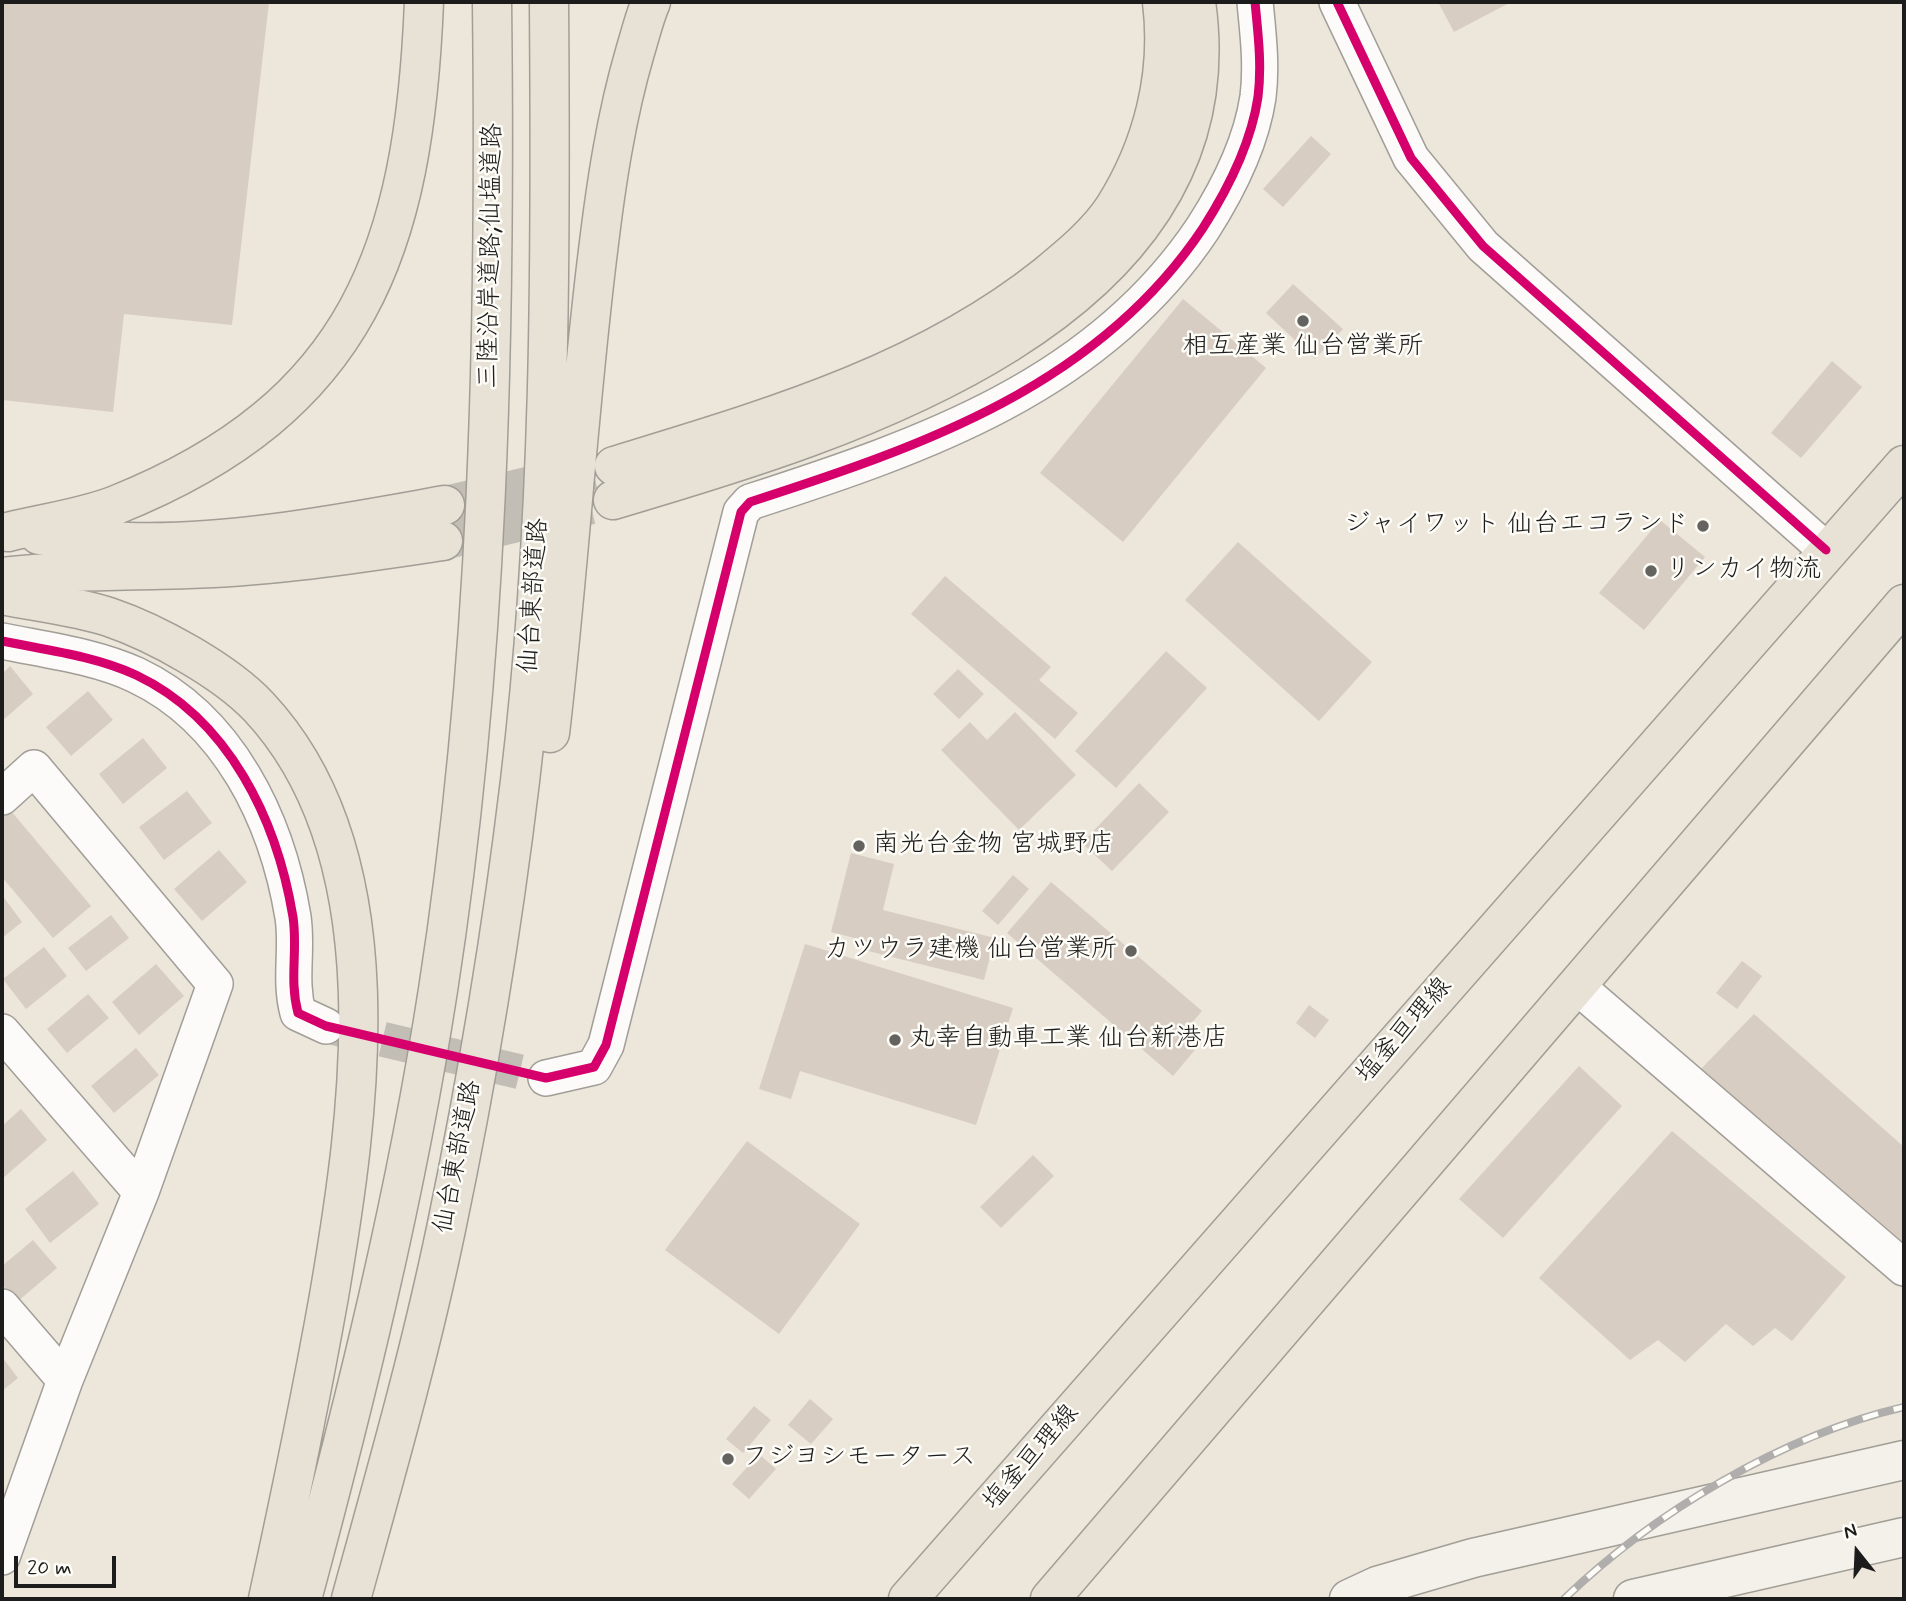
<!DOCTYPE html>
<meta charset="utf-8">
<style>
body{margin:0}
#map{position:relative;width:1906px;height:1601px;overflow:hidden;background:#ece6db;font-family:Mynerve,sans-serif}
canvas{display:block}
.frame{position:absolute;inset:0;border:4px solid #1c1c1c;pointer-events:none}
.north{position:absolute;left:1822px;top:1517px;width:70px;height:70px;-webkit-text-stroke:5px #fdfcf7;paint-order:stroke;rotate:342deg;font-size:19px;font-weight:700;line-height:28px;text-align:center;color:#1c1c1c}
.north::after{content:'';display:block;margin:auto;width:24px;height:32px;background:#1c1c1c;clip-path:polygon(50% 0,100% 100%,50% 72%,0 100%)}
.scale{position:absolute;left:14px;top:1556px;width:102px;height:32px;box-sizing:border-box;border:4px solid #1c1c1c;border-top:0;padding-left:9px;font-size:21px;line-height:24px;white-space:nowrap;color:#1c1c1c;-webkit-text-stroke:5px #fdfcf7;paint-order:stroke}
</style>
<div id="map">
<canvas width="1906" height="1601"></canvas>
<div class="frame"></div>
<div class="north">N</div>
<div class="scale">20 m</div>
</div>
<script>
const g = document.querySelector('canvas').getContext('2d');
g.lineJoin = 'round';
function fill(path, color) {
  g.fillStyle = color;
  g.fill(path, 'evenodd');
}
function strokePath(path, color, width, dash) {
  g.strokeStyle = color;
  g.lineWidth = width;
  g.lineCap = dash ? 'butt' : 'round';
  g.setLineDash(dash || []);
  g.stroke(path);
}
function write(font, color, halo, rows, align = 'center') {
  g.font = font + ' Mynerve,"Klee One",sans-serif';
  g.lineWidth = 5;
  g.setLineDash([]);
  g.textBaseline = 'middle';
  g.strokeStyle = halo;
  g.fillStyle = color;
  for (const [text, x, y, turn = 0] of rows) {
    g.save();
    g.translate(x, y);
    g.rotate((+turn || 0) * Math.PI / 180);
    g.textAlign = isNaN(turn) ? turn : align;
    if (halo) g.strokeText(text, 0, 0);
    g.fillText(text, 0, 0);
    g.restore();
  }
}
const building = new Path2D(`
 M2,2H269L232,325L124,314L113,412L2,400Z
 M1438,2H1511L1454,32Z
 M1311,136L1331,154L1283,207L1263,189Z
 M1293,284L1343,329L1315,359L1266,313Z
 M1183,299L1266,368L1123,542L1040,473Z
 M1832,361L1862,387L1801,458L1771,433Z
 M1660,520L1705,557L1644,630L1599,593Z
 M1238,542L1372,662L1319,721L1185,600Z
 M945,576L1051,667L1039,680L1078,713L1055,739L911,614Z
 M1166,651L1207,688L1116,788L1075,751Z
 M10,666L33,694L2,721V674Z
 M958,669L984,694L959,719L933,694Z
 M88,691L113,720L71,756L46,727Z
 M1015,712L1076,775L1019,830L941,750L970,722L987,740Z
 M143,738L167,768L123,804L99,774Z
 M1139,783L1169,812L1112,871L1082,843Z
 M187,791L212,823L164,860L139,827Z
 M11,811L91,906L53,938L2,877V818Z
 M219,850L247,882L202,921L174,889Z
 M851,853L894,864L883,910L995,938L984,980L864,950L866,941L831,932Z
 M1013,875L1029,889L998,925L982,911Z
 M1051,882L1202,1011L1184,1032L1199,1045L1173,1076L1007,933Z
 M2,895L22,922L2,938Z
 M111,915L129,938L86,971L68,948Z
 M805,944L1013,1008L976,1125L800,1071L791,1099L759,1089Z
 M44,947L67,976L26,1009L3,979Z
 M1742,961L1762,976L1737,1009L1716,993Z
 M156,964L184,996L139,1035L112,1002Z
 M88,994L109,1018L67,1053L47,1029Z
 M1309,1005L1329,1020L1315,1038L1296,1023Z
 M1754,1014L1904,1147V1245L1701,1069Z
 M136,1048L159,1075L114,1113L91,1086Z
 M1579,1066L1622,1106L1503,1238L1459,1199Z
 M21,1109L47,1140L2,1179V1126Z
 M1672,1131L1846,1277L1792,1341L1775,1328L1753,1346L1726,1324L1685,1362L1658,1340L1630,1360L1539,1278Z
 M747,1141L860,1224L779,1334L665,1250Z
 M1033,1155L1054,1176L1001,1228L980,1207Z
 M73,1171L99,1204L50,1243L25,1209Z
 M33,1240L57,1268L17,1302L2,1284V1266Z
 M2,1357L18,1378L2,1391Z
 M810,1399L833,1419L811,1444L788,1425Z
 M754,1406L771,1420L743,1453L726,1439Z
 M759,1454L776,1469L749,1499L732,1484Z`);
const streetTunnel = new Path2D(`
 M331,1027L546,1078`);
const highwayTunnel = new Path2D(`
 M445,505L614,466
 M443,541L613,500`);
const street = new Path2D(`
 M1337,2L1411,158L1483,246L1826,550
 M2,641C46,650 95,656 136,675C229,719 277,820 293,917C298,950 289,979 298,1013L326,1026
 M2,797L34,768L215,984L141,1192L65,1380L2,1557
 M1578,987L1904,1268
 M2,1032L141,1192
 M546,1078L594,1067L606,1045L741,512L750,502C923,446 1098,386 1203,228C1228,189 1251,144 1258,97C1262,65 1258,33 1255,2
 M2,1307L65,1380`);
const secondary = new Path2D(`
 M1349,1599L1377,1586L1473,1558L1904,1460
 M1633,1599L1904,1537`);
const primary = new Path2D(`
 M908,1599L1904,465
 M1050,1599L1904,604`);
const highway = new Path2D(`
 M614,466C764,420 922,375 1047,275C1070,256 1097,234 1114,208C1153,146 1171,74 1162,2
 M613,500C844,432 1241,315 1196,2
 M8,532C44,523 83,518 116,505C360,407 414,248 424,2
 M39,535C69,537 99,541 129,542C232,545 344,523 445,505
 M2,577C64,570 126,571 188,569C273,567 359,553 443,541
 M2,595C36,602 75,606 109,617C156,633 225,671 259,707C398,856 360,1113 329,1296C311,1397 290,1498 268,1599
 M550,733C569,573 578,411 598,251C606,184 616,117 635,52C640,36 644,18 651,2
 M302,1599C356,1398 406,1196 438,990C489,662 496,332 492,2
 M351,1599C385,1476 420,1354 446,1229C477,1081 502,931 520,781C551,522 551,262 549,2`);
const rail = new Path2D(`
 M1564,1599C1653,1513 1783,1435 1904,1407`);
const cycleway = new Path2D(`
 M1337,2L1411,158L1483,246L1826,550
 M2,641C46,650 95,656 136,675C229,719 277,820 293,917C298,950 289,979 298,1013L326,1026L546,1078L594,1067L606,1045L741,512L750,502C923,446 1098,386 1203,228C1228,189 1251,144 1258,97C1262,65 1258,33 1255,2`);
const markers = [
 [1303,321,7,"#65635f"],
 [1703,526,7,"#65635f"],
 [1651,571,7,"#65635f"],
 [859,846,7,"#65635f"],
 [1131,951,7,"#65635f"],
 [895,1040,7,"#65635f"],
 [728,1459,7,"#65635f"]
];
const streetNames = [
 ["三陸沿岸道路;仙塩道路",492,256,-89],
 ["仙台東部道路",535,596,-86],
 ["塩釜亘理線",1405,1031,-49],
 ["仙台東部道路",459,1157,-79],
 ["塩釜亘理線",1032,1458,-49]
];
const poiNames = [
 ["相互産業 仙台営業所",1303,348,"center"],
 ["ジャイワット 仙台エコランド",1689,526,"right"],
 ["リンカイ物流",1665,571],
 ["南光台金物 宮城野店",873,846],
 ["カツウラ建機 仙台営業所",1117,951,"right"],
 ["丸幸自動車工業 仙台新港店",909,1040],
 ["フジヨシモータース",742,1459]
];
fill(building, '#d8cdc3');
strokePath(streetTunnel, '#c2beb5', 35, [35, 18]);
strokePath(highwayTunnel, '#c2beb5', 38, [38, 19]);
strokePath(street, '#a19e97', 38);
strokePath(secondary, '#a19e97', 41);
strokePath(primary, '#a19e97', 41);
strokePath(highway, '#a19e97', 41);
strokePath(street, '#fcfbfa', 35);
strokePath(secondary, '#f4f1eb', 38);
strokePath(primary, '#e8e2d6', 38);
strokePath(highway, '#e8e2d6', 38);
strokePath(rail, '#afaeac', 8);
strokePath(rail, '#fdfcf7', 5, [16]);
strokePath(cycleway, '#d6006c', 9);
for (const [x, y, r, color] of markers) {
  const dot = new Path2D();
  dot.arc(x, y, r, 0, 2 * Math.PI);
  g.fillStyle = color;
  g.fill(dot);
  strokePath(dot, '#fdfcf7', 2.5);
}
write('26px', '#1c1c1c', '#fdfcf7', streetNames);
write('26px', '#1c1c1c', '#fdfcf7', poiNames, 'left');
</script>
